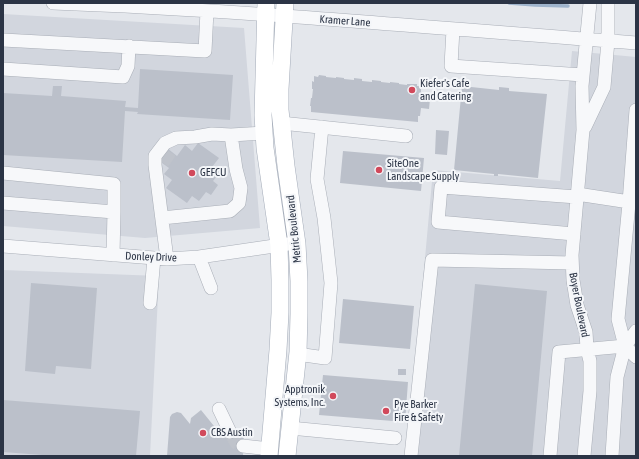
<!DOCTYPE html>
<style>
body{margin:0}
#map{position:relative;width:639px;height:459px;overflow:hidden;background:#e4e7ec;font-family:"Asap Condensed",sans-serif}
canvas{display:block}
.frame{position:absolute;inset:0;border:4px solid #2b3445;pointer-events:none}
</style>
<div id="map">
<canvas width="639" height="459"></canvas>
<div class="frame"></div>
</div>
<script>
const g = document.querySelector('canvas').getContext('2d');
g.lineJoin = 'round';
function fill(path, color) {
  g.fillStyle = color;
  g.fill(path, 'evenodd');
}
function strokePath(path, color, width, dash) {
  g.strokeStyle = color;
  g.lineWidth = width;
  g.lineCap = dash ? 'butt' : 'round';
  g.setLineDash(dash || []);
  g.stroke(path);
}
function write(font, color, halo, rows, align = 'center') {
  g.font = font + ' "Asap Condensed",sans-serif';
  g.lineWidth = 4;
  g.setLineDash([]);
  g.textBaseline = 'middle';
  g.strokeStyle = halo;
  g.fillStyle = color;
  for (const [text, x, y, turn = 0] of rows) {
    g.save();
    g.translate(x, y);
    g.rotate((+turn || 0) * Math.PI / 180);
    g.textAlign = isNaN(turn) ? turn : align;
    if (halo) g.strokeText(text, 0, 0);
    g.fillText(text, 0, 0);
    g.restore();
  }
}
const built = new Path2D(`
 M3,14L244,28L260,228L145,238L3,226Z
 M572,51L636,57V456H407L433,170L560,181Z
 M3,270L159,276L150,456H3Z`);
const stream = new Path2D(`
 M509,3L535,5L568,6`);
const building = new Path2D(`
 M140,69L233,75L230,120L137,114L138,112L125,111L122,162L3,155V93L52,96L53,86H62L61,96L126,101L125,107L138,108Z
 M319,75L326,76V77L336,78V77L344,78V79L354,80V78L362,79V81L372,82V80L381,81V82L390,83V82L399,83V84L407,85V84H417V86H421V92H422V98L430,99L429,109L421,108L420,116H418V122L311,112V106H310L311,98H312L313,89H312V81L314,82V76L318,77Z
 M462,86L499,90V87L509,88V91L547,94L538,178L498,174V176H494V174L454,170Z
 M436,130L449,131L447,155L435,154Z
 M198,143L219,158L212,167L220,172L213,181L218,185L211,195L206,192L199,201L192,196L187,203L166,188L172,180L164,174L169,168L158,160L167,148L177,156L185,145L192,151Z
 M343,151L424,158L421,191L340,183Z
 M31,283L97,288L91,369L56,366L55,374L25,371Z
 M475,284L547,291L532,456H459Z
 M343,299L414,306L410,349L339,343Z
 M398,369H406V375H398Z
 M323,375L408,382L405,422L319,415Z
 M3,400L140,411L136,456H55L3,452Z
 M201,410L218,431L244,434L243,456H167L170,417L172,414L177,412L181,413L190,424L191,418Z`);
const minorTunnel = new Path2D(`
 M163,163L171,151
 M230,432L236,443L243,446`);
const minor = new Path2D(`
 M53,3C248,10 442,29 636,43
 M453,29L451,66L583,75
 M3,40L205,51L207,11
 M3,69L123,77L128,66L129,46
 M281,123L406,136
 M585,127L604,87L608,41V3
 M3,173L114,184V212
 M577,194L636,203
 M3,203L114,212L113,255
 M162,218L230,211L239,203L241,188L236,169L231,135
 M574,234L438,222L441,187L577,197
 M3,246L167,259L199,257L288,244
 M199,257L211,288
 M167,259L155,165V156L165,143L176,138L195,137L212,134L231,135L264,133
 M150,303L154,258
 M625,346L636,357
 M297,354L325,358L331,283L324,218L317,179L322,127
 M219,409L230,432
 M290,428L395,438
 M243,446L270,449
 M411,456L432,260L572,263
 M550,456L559,352L625,346L636,331
 M584,456L590,391V361L587,349L586,332L577,305L573,280L572,255L583,130L582,86L590,3
 M612,456L617,377L625,346L618,319L629,203L636,110`);
const major = new Path2D(`
 M266,3L263,115L265,148L279,245L280,280V313L278,350L269,456
 M285,3L280,89V110L286,166L297,244L299,281V314L298,352L287,456`);
const markers = [
 [412,90,4,"#d1495b"],
 [379,170,4,"#d1495b"],
 [192,173,4,"#d1495b"],
 [333,396,4,"#d1495b"],
 [386,411,4,"#d1495b"],
 [203,433,4,"#d1495b"]
];
const streetNames = [
 ["Kramer Lane",345,21,4],
 ["Metric Boulevard",294,229,-96],
 ["Donley Drive",151,257,2],
 ["Boyer Boulevard",579,305,79]
];
const poiNames = [
 ["Kiefer's Cafe",420,84],
 ["and Catering",420,97],
 ["SiteOne",387,164],
 ["Landscape Supply",387,177],
 ["GEFCU",200,173],
 ["Apptronik",325,390,"right"],
 ["Systems, Inc.",325,403,"right"],
 ["Pye Barker",394,405],
 ["Fire & Safety",394,418],
 ["CBS Austin",211,433]
];
fill(built, '#d2d6de');
strokePath(stream, '#9fb4cc', 3.5);
fill(building, '#bbc0ca');
strokePath(minorTunnel, '#bfc3cb', 13, [13, 6]);
strokePath(minor, '#a9aeb7', 14);
strokePath(major, '#a3abb8', 18);
strokePath(minor, '#f7f8fa', 13);
strokePath(major, '#fff', 17);
for (const [x, y, r, color] of markers) {
  const dot = new Path2D();
  dot.arc(x, y, r, 0, 2 * Math.PI);
  g.fillStyle = color;
  g.fill(dot);
  strokePath(dot, '#f4f6f9', 1.5);
}
write('11px', '#2b3445', '#f4f6f9', streetNames);
write('11px', '#2b3445', '#f4f6f9', poiNames, 'left');
</script>
